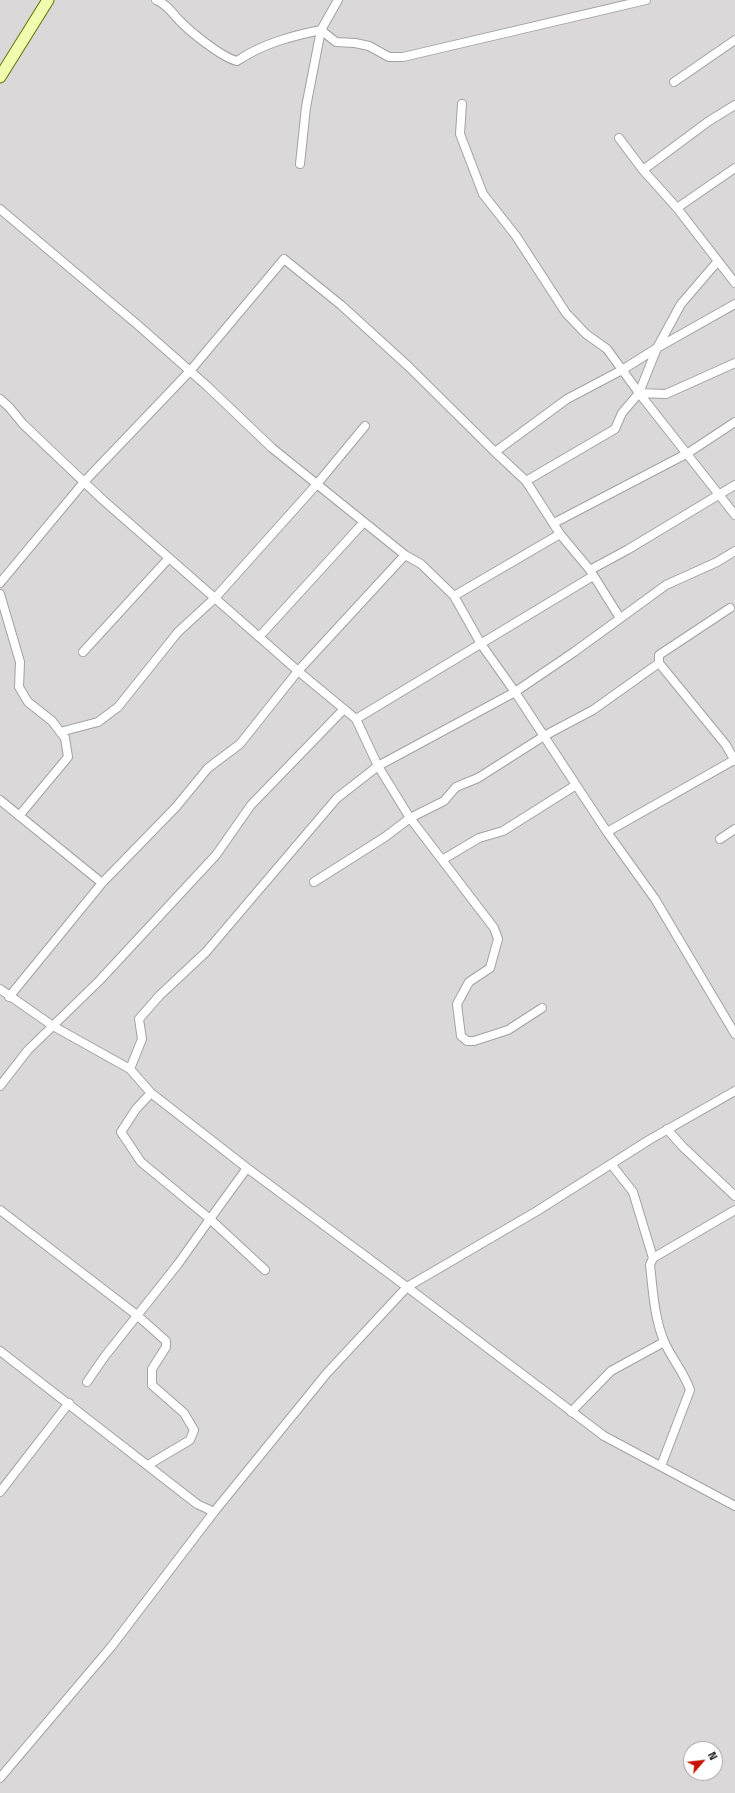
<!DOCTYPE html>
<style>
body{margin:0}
#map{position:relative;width:735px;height:1793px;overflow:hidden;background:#eeebe0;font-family:"Titillium Web",sans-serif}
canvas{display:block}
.north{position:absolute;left:683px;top:1741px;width:40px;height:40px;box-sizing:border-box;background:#fff;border:1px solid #a4a4a4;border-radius:50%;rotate:62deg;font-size:11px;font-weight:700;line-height:16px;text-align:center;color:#1b1b1b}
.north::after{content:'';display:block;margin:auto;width:14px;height:18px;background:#c71400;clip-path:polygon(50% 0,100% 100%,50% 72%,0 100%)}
</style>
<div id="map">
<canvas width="735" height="1793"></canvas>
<div class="north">N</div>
</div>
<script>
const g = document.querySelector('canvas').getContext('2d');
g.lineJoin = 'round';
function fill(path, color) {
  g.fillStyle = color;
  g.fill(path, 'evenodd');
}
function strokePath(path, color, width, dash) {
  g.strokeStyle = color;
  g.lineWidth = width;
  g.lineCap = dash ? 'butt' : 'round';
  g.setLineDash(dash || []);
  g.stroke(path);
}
const residential = new Path2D(`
 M0,0H735V1793H0ZM691,1749H715V1773H691Z`);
const minor = new Path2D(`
 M156,0C167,4 172,13 179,20C190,32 223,58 237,61C262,44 291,36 321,30L336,42L355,43L369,46L389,57H403L646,0
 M674,82L735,40
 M462,104L460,134L483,194L516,236L566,313L586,334L607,349L639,393L735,515
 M619,138L643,170L677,208L735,283
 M300,164L306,107L321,30L338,0
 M643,170L709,121L735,105
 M677,208L735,168
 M0,209L139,326L207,386L272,448L405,555L421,564L454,596L481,644L515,692L574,652L666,585L717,562L735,551
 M639,393L666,394L735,363
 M0,399L9,407L23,424L103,500L298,671L356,719L378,766L410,818L494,928L498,939L490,968L469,982L457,1004L461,1036L467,1041H474L508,1030L542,1008
 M495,452L526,481L560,534L590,570L620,618
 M526,481L615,429L622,413L639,393L657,348L681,304L718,261
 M554,523L688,453L735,422
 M590,570L627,550L735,485
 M0,583L84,482L190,371L284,259L341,305L408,366L495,452L567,399L622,370L657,348L735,304
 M0,594L20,662L19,687L28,702L52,721L65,738L68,757L19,816
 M454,596L560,534
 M259,637L364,522
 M83,652L169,558
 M659,663L726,745L735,761
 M356,719L593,576
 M60,732L98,722L118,707L178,632L215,598L317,484L365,426
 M0,800L102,883
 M607,832L655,899L735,1034
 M720,839L735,829
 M442,860L479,838L503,831L576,785
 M314,882L385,837L410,818L444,801L456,787L478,778L544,736L593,710L659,663V655L730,608
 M0,989L53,1026L130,1069
 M9,997L102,883L176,807L208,768L240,744L298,671L405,555
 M0,1086L28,1050L99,981L216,855L251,805L344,709
 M735,1091L649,1140L537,1211L407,1287L604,1436L735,1506
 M667,1129L682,1146L735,1196
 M611,1164L633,1192L653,1258
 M247,1168L210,1219L265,1270
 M0,1210L138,1316L166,1341V1347L152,1369V1385L184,1413L194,1430L190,1440L148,1465
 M0,1351L197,1504L214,1512
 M87,1382L105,1356L178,1264L210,1219L141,1162L121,1132L136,1109L151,1093
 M571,1412L611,1371L664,1342
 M661,1466L690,1390C684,1372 671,1358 664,1341C654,1317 653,1290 650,1265L653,1258L735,1210
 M0,1492L69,1403
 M0,1778L111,1647L214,1512L327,1373L407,1287L247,1168L151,1093L130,1069L142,1039L139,1019L160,995L206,952L337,798L378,766L515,692L607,832L734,760`);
const secondary = new Path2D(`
 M0,77L48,0`);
fill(residential, '#dad8d8');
strokePath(minor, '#a2a2a2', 10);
strokePath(secondary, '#5d7500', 13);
strokePath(minor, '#fff', 8);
strokePath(secondary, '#f1fcaf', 11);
</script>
